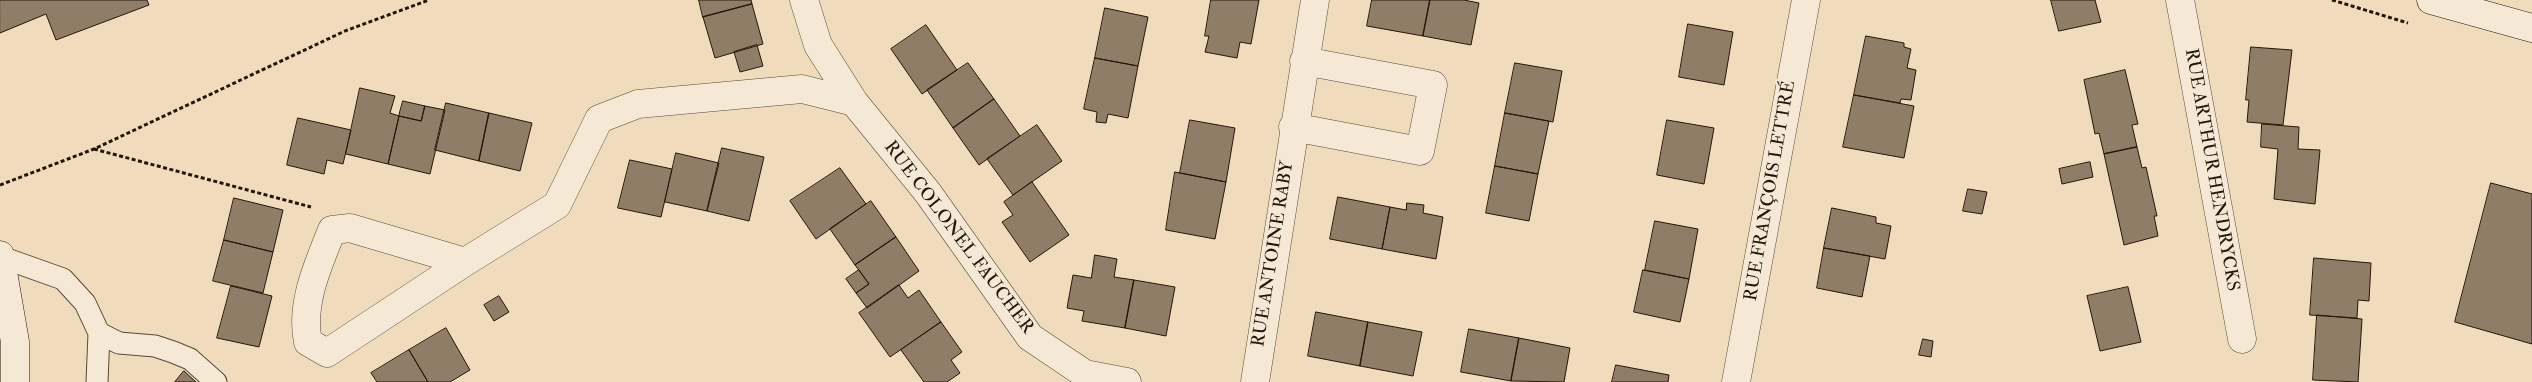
<!DOCTYPE html>
<meta charset="utf-8">
<style>
body{margin:0}
canvas{display:block;background:#f0dcbd}
</style>
<canvas width="2532" height="382"></canvas>
<script>
const g = document.querySelector('canvas').getContext('2d');
g.lineJoin = 'round';
function fill(path, color) {
  g.fillStyle = color;
  g.fill(path, 'evenodd');
}
function strokePath(path, color, width, dash) {
  g.strokeStyle = color;
  g.lineWidth = width;
  g.lineCap = dash ? 'butt' : 'round';
  g.setLineDash(dash || []);
  g.stroke(path);
}
function write(font, color, halo, rows, align = 'center') {
  g.font = font + ' "IM FELL Double Pica",serif';
  g.lineWidth = 4.5;
  g.setLineDash([]);
  g.textBaseline = 'middle';
  g.strokeStyle = halo;
  g.fillStyle = color;
  for (const [text, x, y, turn = 0] of rows) {
    g.save();
    g.translate(x, y);
    g.rotate((+turn || 0) * Math.PI / 180);
    g.textAlign = isNaN(turn) ? turn : align;
    if (halo) g.strokeText(text, 0, 0);
    g.fillText(text, 0, 0);
    g.restore();
  }
}
const building = new Path2D(`
 M0,0H147L149,5L56,40L46,14L0,33Z
 M699,0H751L752,4L703,17Z
 M1211,0H1259L1251,44L1240,42L1237,58L1205,52L1209,36H1205Z
 M1372,0H1430L1423,36L1367,26Z
 M1430,0H1464L1479,3L1471,45L1423,36Z
 M2051,0H2095L2101,22L2059,31Z
 M752,4L763,44L715,58L703,17Z
 M1105,8L1148,17L1138,66L1095,58Z
 M1688,24L1733,32L1724,85L1679,77Z
 M926,25L957,70L922,94L891,49Z
 M1866,36L1904,43V47L1911,49L1907,68L1916,70L1911,100L1901,99L1900,103L1854,95Z
 M757,45L763,66L740,72L734,52Z
 M2251,47L2292,50L2283,125L2247,122L2249,100H2246Z
 M1095,58L1138,66L1128,118L1108,114L1106,123L1096,122L1097,112L1084,109Z
 M968,63L994,99L953,128L927,90Z
 M1515,63L1562,71L1553,122L1505,113Z
 M2125,70L2138,124L2132,125L2137,147L2104,154L2099,133L2095,134L2084,80Z
 M360,88L395,96L390,113L399,116L388,164L346,154Z
 M1854,95L1914,106L1904,158L1843,147Z
 M994,99L1020,136L979,165L953,128Z
 M403,101L425,106L421,121L399,116Z
 M446,103L489,113L479,161L435,150Z
 M425,106L445,110L430,174L388,164L399,116L421,121Z
 M489,113L532,123L520,171L479,161Z
 M1505,113L1549,121L1538,174L1495,166Z
 M298,118L351,130L343,164L327,160L324,174L287,165Z
 M1190,120L1235,128L1226,182L1180,173Z
 M1667,120L1714,128L1704,184L1657,175Z
 M2262,124L2299,127L2298,149L2320,150L2315,204L2274,199L2278,149L2261,147Z
 M1037,125L1062,161L1013,195L987,159Z
 M2137,147L2142,168L2146,167L2157,216H2154L2158,236L2124,245L2104,154Z
 M722,148L764,157L749,221L707,211Z
 M676,153L719,163L707,211L665,202Z
 M630,160L672,169L661,217L618,208Z
 M2090,162L2093,177L2062,184L2059,169Z
 M1495,166L1538,174L1529,221L1486,213Z
 M840,168L866,204L816,239L790,201Z
 M1175,172L1226,182L1215,239L1166,230Z
 M1032,182L1069,235L1030,262L1002,222L1013,215L1004,202Z
 M2491,183L2532,194V344L2455,322Z
 M1968,189L1987,192L1982,214L1963,211Z
 M1338,197L1390,207L1382,249L1330,239Z
 M234,198L283,210L273,252L224,240Z
 M871,201L896,237L855,265L830,229Z
 M1407,203L1424,205L1423,213L1443,217L1436,259L1382,249L1390,207L1406,210Z
 M1832,208L1876,217V223L1891,226L1885,259L1824,248Z
 M1655,221L1698,229L1689,279L1645,270Z
 M896,237L919,271L867,308L856,293L869,284L855,265Z
 M224,240L273,252L263,293L213,281Z
 M1824,248L1870,256L1862,297L1817,288Z
 M1095,255L1117,259L1114,277L1134,280L1125,328L1082,321L1084,311L1067,308L1073,275L1091,278Z
 M2314,258L2371,263L2369,301L2358,300L2357,318L2310,315Z
 M859,270L869,284L856,293L846,279Z
 M1643,270L1689,279L1680,322L1634,312Z
 M1134,280L1175,287L1166,336L1125,328Z
 M899,285L908,298L919,290L941,322L890,357L859,313Z
 M231,286L272,296L259,347L217,338Z
 M2128,287L2141,342L2100,351L2087,296Z
 M499,296L509,312L494,321L484,305Z
 M1316,312L1368,322L1360,366L1308,356Z
 M2317,315L2362,319L2358,382L2313,380Z
 M941,322L962,352L951,360L960,373L947,382H924L901,350Z
 M1368,322L1422,332L1413,376L1360,366Z
 M446,328L470,370L450,382H428L409,350Z
 M1469,329L1519,338L1511,381L1461,372Z
 M1519,338L1570,348L1564,382L1511,381Z
 M1923,339L1933,341L1931,357L1919,355Z
 M409,350L428,382H377L371,373Z
 M1616,365L1669,375L1668,382H1612Z
 M184,371L196,382H175Z`);
const path = new Path2D(`
 M2332,0L2408,23
 M94,149L311,207
 M0,185L94,149L345,31L429,0`);
const lane = new Path2D(`
 M1,257L63,279L85,303L99,333L97,382
 M99,333L119,343L155,346L173,352L190,359L216,382`);
const street = new Path2D(`
 M804,0L818,45L854,102L928,193L1030,337L1085,374L1127,382
 M2180,0L2242,339
 M1293,127L1420,151L1433,85L1304,61
 M465,262L350,228L332,230C318,265 300,304 308,342L327,353L465,262L557,205L599,119L638,104L802,89L854,102
 M1255,382L1315,0
 M1736,382L1806,0`);
const secondary = new Path2D(`
 M2431,0L2532,28
 M0,255L15,342V382`);
const streetNames = [
 ["RUE ARTHUR HENDRYCKS",2211,170,80],
 ["RUE FRANÇOIS LETTRÉ",1771,191,-80],
 ["RUE COLONEL FAUCHER",958,238,53],
 ["RUE ANTOINE RABY",1274,254,-81]
];
fill(building, '#8f7d67');
strokePath(building, '#25160a', 1);
strokePath(lane, '#584837', 23);
strokePath(street, '#584837', 29);
strokePath(secondary, '#25160a', 29);
strokePath(path, '#25160a', 3, [4, 2.5]);
strokePath(lane, '#f5e8d4', 21);
strokePath(street, '#f5e8d4', 28);
strokePath(secondary, '#f5e8d4', 28);
write('18px', '#25160a', '#f5e8d4', streetNames);
</script>
